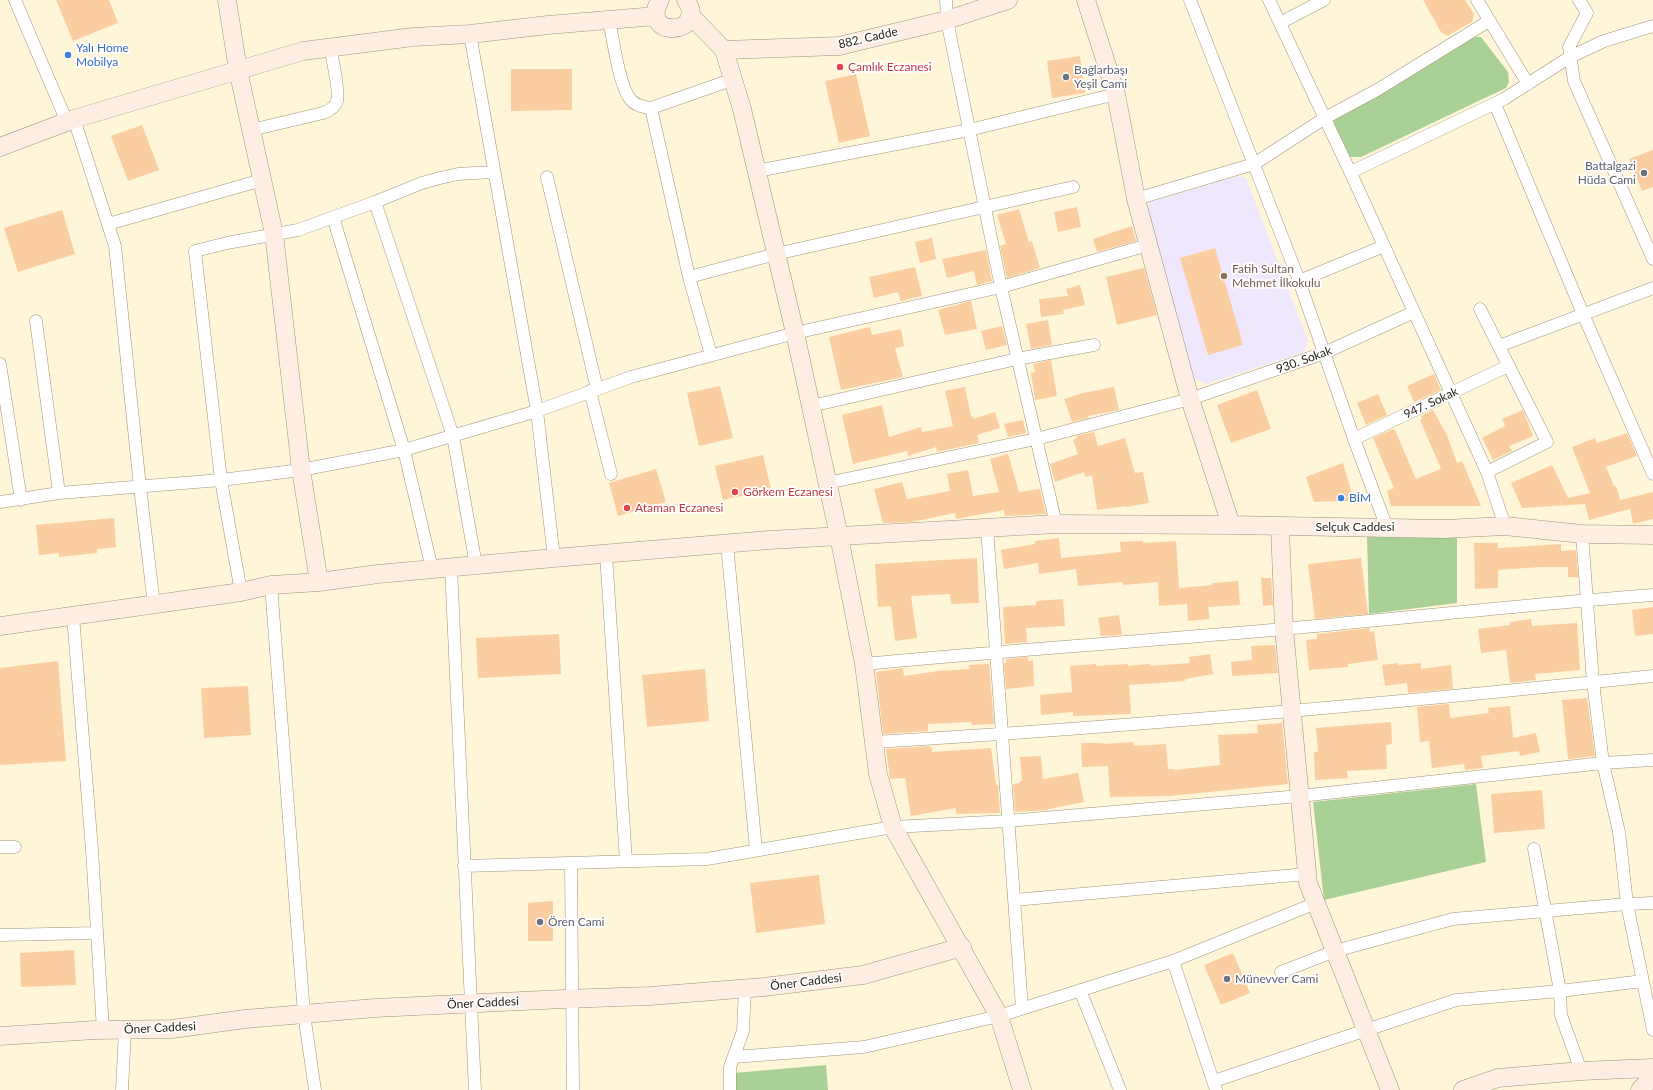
<!DOCTYPE html>
<meta charset="utf-8">
<style>
body{margin:0}
canvas{display:block;background:#fff5d8}
</style>
<canvas width="1653" height="1090"></canvas>
<script>
const g = document.querySelector('canvas').getContext('2d');
g.lineJoin = 'round';
function fill(path, color) {
  g.fillStyle = color;
  g.fill(path, 'evenodd');
}
function strokePath(path, color, width, dash) {
  g.strokeStyle = color;
  g.lineWidth = width;
  g.lineCap = dash ? 'butt' : 'round';
  g.setLineDash(dash || []);
  g.stroke(path);
}
function write(font, color, halo, rows, align = 'center') {
  g.font = font + ' Lato,sans-serif';
  g.lineWidth = 3.5;
  g.setLineDash([]);
  g.textBaseline = 'middle';
  g.strokeStyle = halo;
  g.fillStyle = color;
  for (const [text, x, y, turn = 0] of rows) {
    g.save();
    g.translate(x, y);
    g.rotate((+turn || 0) * Math.PI / 180);
    g.textAlign = isNaN(turn) ? turn : align;
    if (halo) g.strokeText(text, 0, 0);
    g.fillText(text, 0, 0);
    g.restore();
  }
}
const education = new Path2D(`
 M1238,176L1246,178L1308,341L1304,352L1206,384L1193,378L1147,211L1150,202Z`);
const green = new Path2D(`
 M1474,37H1481L1508,72L1509,82L1506,88L1361,157H1350L1334,126V118Z
 M1367,537L1457,538V603L1369,614Z
 M1476,784L1486,862L1324,900L1313,802Z
 M826,1065L828,1090H733L734,1073Z`);
const building = new Path2D(`
 M56,0H109L118,23L73,41Z
 M1423,0H1465L1474,14L1472,22L1447,36L1441,32Z
 M1080,56L1085,93L1052,98L1047,61Z
 M511,69H572V110L511,111Z
 M856,74L870,136L839,143L825,81Z
 M142,125L159,170L128,181L111,136Z
 M1653,150V187L1642,191L1629,159Z
 M1077,207L1081,227L1058,232L1054,212Z
 M1019,209L1029,242L1032,241L1040,268L1007,278L1000,246L1006,244L997,215Z
 M62,210L75,254L18,272L4,228Z
 M1132,226L1136,241L1097,252L1093,239Z
 M932,238L936,259L920,263L915,242Z
 M1215,248L1243,345L1208,355L1180,258Z
 M986,250L992,281L977,285L974,271L947,278L942,259Z
 M915,267L922,296L901,301L898,292L874,298L869,277Z
 M1144,268L1157,315L1117,325L1106,277Z
 M1080,285L1085,305L1063,310L1064,314L1041,317L1039,299L1068,296L1066,289Z
 M971,301L977,329L945,335L938,310Z
 M1048,320L1052,345L1031,349L1026,324Z
 M1002,326L1007,345L986,350L981,331Z
 M870,327L872,335L901,329L904,346L895,348L903,377L841,390L829,337Z
 M1051,360L1057,396L1035,400L1031,373L1035,372L1033,364Z
 M1434,374L1441,390L1414,402L1407,386Z
 M720,386L733,438L699,446L687,393Z
 M965,387L971,417L973,416V419L995,412L1000,428L977,435L979,443L937,452L936,447L908,456L907,451L853,464L842,415L882,405L889,437L921,427L922,432L953,426L945,391Z
 M1114,387L1119,410L1088,416L1089,418L1072,422L1064,399L1083,393Z
 M1257,390L1271,429L1231,443L1217,405Z
 M1378,394L1387,415L1366,425L1357,403Z
 M1433,410L1447,435L1457,463L1462,461L1481,506H1391L1387,491L1394,488L1373,438L1393,429L1395,430L1416,479L1441,469L1420,420L1422,419L1421,416Z
 M1523,410L1533,436L1509,446L1512,451L1493,460L1482,438L1505,426L1502,419Z
 M1023,420L1026,433L1008,437L1004,424Z
 M1094,432L1098,446L1125,438L1135,473L1143,472L1149,503L1126,507V506L1097,510L1092,475L1086,477L1084,472L1055,482L1050,464L1078,454L1073,440L1077,438L1076,436Z
 M1627,433L1637,456L1606,467L1614,486H1616L1620,500L1653,492V519L1633,524L1630,509L1589,520L1585,504L1522,508L1511,483L1552,465L1568,498L1590,493L1572,447L1595,438L1597,443Z
 M1008,454L1019,492L1040,489L1046,514L1005,516L1004,510L956,519L955,513L912,522L883,523L874,489L902,482L907,499L950,491L947,474L968,470L973,496L999,492L990,459Z
 M763,455L771,489L723,500L715,466Z
 M1343,463L1354,500L1346,501L1314,502L1306,477Z
 M656,469L666,502L618,516L609,483Z
 M114,518L116,547L97,549V553L59,557V553L39,555L36,525Z
 M1059,538L1061,558L1121,552L1120,542L1143,541V543L1176,541L1179,588L1212,585V583L1238,581L1240,605L1208,607L1210,619L1188,621L1187,604L1159,606L1158,582L1123,585V582L1078,586L1076,569L1039,574L1038,563L1004,569L1001,550L1035,544V541Z
 M1474,543H1498V548L1561,544V551L1576,550L1578,577H1568V567H1540L1498,570V588L1475,589Z
 M977,558L979,603L951,604L950,594L911,596L917,638L895,641L891,606L878,607L875,564Z
 M1361,558L1368,614L1315,619L1308,564Z
 M1261,578H1271L1273,605L1263,606Z
 M1063,599L1065,626L1026,628L1027,642L1005,644L1003,607L1036,605V601Z
 M1653,607V634L1635,636L1632,610Z
 M1119,615L1122,635L1101,636L1098,618Z
 M1531,619L1532,626L1577,623L1580,670L1535,674L1536,680L1510,683L1506,650L1481,653L1478,629L1510,625V622Z
 M1369,628L1370,632L1374,631L1378,660L1348,664V667L1309,670L1306,640L1317,639V634Z
 M559,634L561,674L478,678L476,638Z
 M1275,645L1278,673L1232,676L1231,662L1252,660L1251,646Z
 M1210,654L1213,674L1185,679V681L1129,685L1131,714L1073,716V712L1041,715L1040,695L1072,692L1070,666L1096,664V666L1128,664V666L1150,664V666L1190,663L1189,657Z
 M1028,657V661L1033,660L1034,686L1006,689L1004,663H1006V659Z
 M58,661L66,761L0,765V668Z
 M1398,663V665L1421,663V669L1451,665L1453,689L1408,693L1407,683L1385,686L1382,665Z
 M989,664L994,724L972,725L971,722L928,724V731L883,734L876,672L903,668L904,676L939,671L970,669L969,665Z
 M705,669L709,721L647,727L642,675Z
 M248,686L251,735L204,738L201,688Z
 M1587,698L1595,756L1568,759L1562,700Z
 M1449,704L1450,718L1489,713L1488,708L1510,706L1513,738L1536,733L1540,752L1520,756L1519,751L1481,756L1483,768L1465,770L1464,764L1432,768L1429,741L1420,742L1417,707Z
 M1391,722L1392,744L1386,745L1387,769L1347,771L1348,778L1315,780L1314,752H1318L1316,728Z
 M1282,723L1288,784L1170,796L1110,797L1108,766L1082,767L1081,743H1103V744L1133,742L1134,746L1166,744L1168,769H1174V770L1220,765L1218,735L1258,733L1257,725Z
 M930,746V748L932,747V752L991,748L996,785H998L1000,813L956,814V808L911,816L905,778L890,779L886,749Z
 M1041,756L1043,779L1078,773L1084,802L1048,809V810L1015,812L1013,784L1020,783V781H1022L1020,757Z
 M1542,790L1545,829L1494,833L1491,794Z
 M819,875L825,924L756,933L750,883Z
 M553,901V941H528V903Z
 M74,950L76,985L21,987L20,953Z
 M1233,953L1250,993L1221,1005L1204,965Z`);
const street = new Path2D(`
 M15,0L67,122
 M946,0L947,20L1001,287L1056,524
 M1190,0L1297,275L1354,439L1387,528
 M1269,0L1354,180L1487,472L1505,526
 M1477,0L1528,84
 M1579,0L1587,13L1569,47L1574,81L1653,259
 M609,20C613,38 619,87 631,100C636,106 644,107 651,108L734,79
 M1280,23L1324,0
 M470,34L537,411L554,558
 M1495,104L1583,314L1653,474
 M651,108L689,277L711,355
 M74,119L115,246L140,487L154,605
 M251,130L323,113C329,111 335,107 337,101C340,93 332,57 330,47
 M757,171L969,130L1116,94
 M1351,172L1504,99L1570,57L1604,41L1653,26
 M547,177L597,389
 M1136,199L1254,164L1325,118L1377,90L1489,21
 M375,202L453,436L476,565
 M333,217L404,450L432,569
 M108,224L262,180
 M689,277L776,254L1073,187
 M1299,281L1384,246
 M1480,309L1547,442L1487,472
 M36,321L59,493
 M1499,346L1653,288
 M0,364L21,500
 M590,391L611,474
 M811,406L1017,359L1094,345
 M1354,439L1508,366
 M827,483L1036,439L1190,399L1324,353L1414,312
 M0,502L59,493L221,480L301,470L404,450L537,411L631,377L795,333L1001,287L1148,245
 M987,528L1022,1008
 M1582,534L1593,682L1603,763L1619,832L1627,904L1653,1030
 M727,544L756,850
 M606,554L626,861
 M451,567L475,1090
 M271,585L304,1014L315,1090
 M241,592L221,480L195,251L227,243L298,230L375,202L422,183L440,178L458,174L493,172
 M73,616L92,850L103,1030
 M864,664C1004,651 1144,641 1284,629C1407,618 1530,604 1653,595
 M874,742C1134,727 1394,703 1653,676
 M0,847H15
 M1534,849L1560,991L1561,1015L1581,1071
 M571,863L573,1090
 M464,866L707,859L893,827L1008,821L1300,796L1603,763L1653,760
 M1014,900L1307,874
 M0,935L97,933
 M1173,961L1216,1090
 M1281,972L1335,951L1453,919L1627,904L1653,903
 M1080,990L1120,1090
 M734,1057L864,1047L999,1016L1173,961L1316,903
 M1214,1081L1456,1000L1560,991L1643,981
 M122,1090L125,1030
 M730,1090V1067L743,1031L745,989`);
const secondary = new Path2D(`
 M227,0L238,70L274,234L301,470L319,582
 M660,0C638,39 709,36 686,0
 M1086,0L1116,94L1136,199L1190,399L1231,525
 M690,15L724,50L742,109L795,333L839,536L864,664L878,774L893,827L999,1016L1022,1090
 M724,50L839,46L947,20L1008,0
 M0,147L74,119L303,51L413,37L470,34L548,25L656,16
 M1280,527L1284,629L1308,883L1390,1090
 M0,626L241,592L271,585L319,582L378,574L554,558L769,540L1056,524L1231,525L1444,529L1505,526L1582,534L1653,535
 M0,1036L95,1030L172,1029L245,1019L375,1008L564,999L650,996L764,987L863,975L962,947
 M1463,1090L1498,1078L1581,1071L1653,1068
 M1640,1090L1653,1076`);
const markers = [
 [68,55,4,"#3f7fe0"],
 [840,67,4,"#e0444e"],
 [1066,77,4,"#6b7280"],
 [1644,173,4,"#6b7280"],
 [1224,276,4,"#8d6e63"],
 [735,492,4,"#e0444e"],
 [1341,498,4,"#3f7fe0"],
 [627,508,4,"#e0444e"],
 [540,922,4,"#6b7280"],
 [1227,979,4,"#6b7280"]
];
const streetNames = [
 ["882. Cadde",868,38,-13],
 ["930. Sokak",1304,360,-20],
 ["947. Sokak",1431,403,-25],
 ["Selçuk Caddesi",1355,527],
 ["Öner Caddesi",806,982,-7],
 ["Öner Caddesi",483,1003,-3],
 ["Öner Caddesi",160,1028,-3]
];
const shopNames = [
 ["Yalı Home",76,48],
 ["Mobilya",76,62],
 ["BİM",1349,498]
];
const healthNames = [
 ["Çamlık Eczanesi",848,67],
 ["Görkem Eczanesi",743,492],
 ["Ataman Eczanesi",635,508]
];
const worshipNames = [
 ["Bağlarbaşı",1074,70],
 ["Yeşil Cami",1074,84],
 ["Battalgazi",1636,166,"right"],
 ["Hüda Cami",1636,180,"right"],
 ["Ören Cami",548,922],
 ["Münevver Cami",1235,979]
];
const educationNames = [
 ["Fatih Sultan",1232,269],
 ["Mehmet İlkokulu",1232,283]
];
fill(education, '#efe7fd');
fill(green, '#aad195');
fill(building, '#fbcea2');
strokePath(street, '#9e9479', 13);
strokePath(secondary, '#9e9479', 19);
strokePath(street, '#fff', 12);
strokePath(secondary, '#fdede3', 18);
for (const [x, y, r, color] of markers) {
  const dot = new Path2D();
  dot.arc(x, y, r, 0, 2 * Math.PI);
  g.fillStyle = color;
  g.fill(dot);
  strokePath(dot, '#fff', 1.5);
}
write('12px', '#221e14', '#fff', streetNames);
write('12px', '#366cbe', '#fff', shopNames, 'left');
write('12px', '#be3a42', '#fff', healthNames, 'left');
write('12px', '#5b616d', '#fff', worshipNames, 'left');
write('12px', '#785e54', '#fff', educationNames, 'left');
</script>
